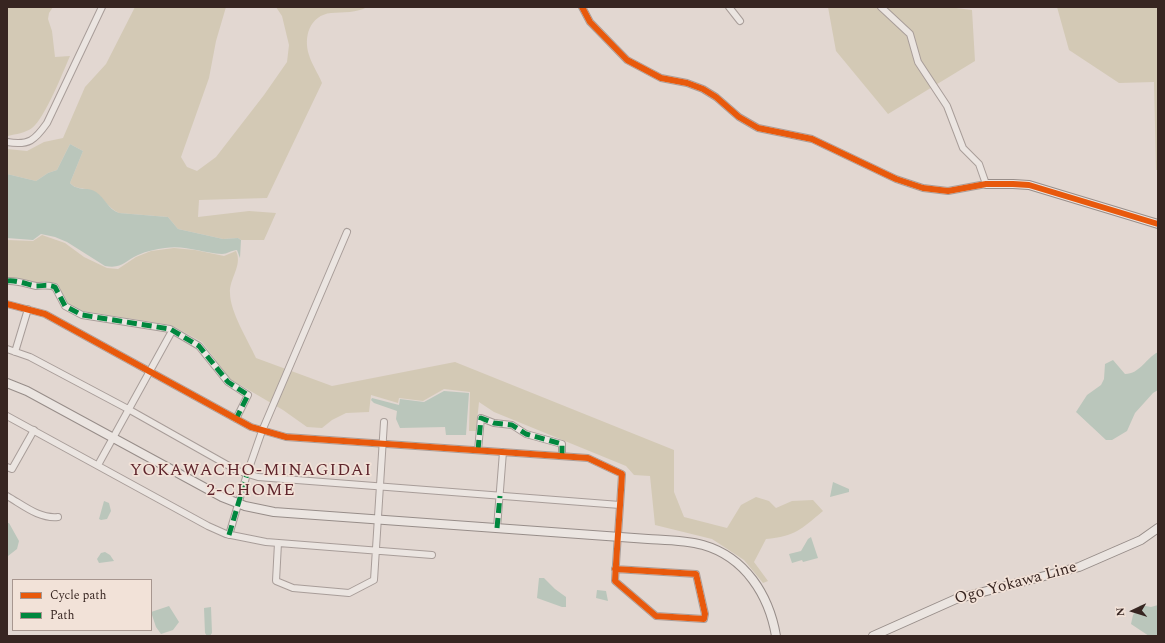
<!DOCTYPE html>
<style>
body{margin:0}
#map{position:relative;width:1165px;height:643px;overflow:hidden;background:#e2d7d1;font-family:Spectral,serif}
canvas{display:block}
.frame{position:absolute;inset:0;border:8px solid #372521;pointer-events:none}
.legend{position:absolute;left:12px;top:579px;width:140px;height:52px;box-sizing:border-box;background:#f2e2d8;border:1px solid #a7968f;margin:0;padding:5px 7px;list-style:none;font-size:12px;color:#372521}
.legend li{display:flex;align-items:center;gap:8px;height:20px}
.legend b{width:20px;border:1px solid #a7968f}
.north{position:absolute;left:1113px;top:591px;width:40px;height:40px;-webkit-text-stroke:3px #f2e2d8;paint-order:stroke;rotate:266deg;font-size:11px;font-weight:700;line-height:16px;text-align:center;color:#372521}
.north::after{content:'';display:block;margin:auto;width:14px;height:18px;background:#372521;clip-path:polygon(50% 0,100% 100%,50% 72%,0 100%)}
</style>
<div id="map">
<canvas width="1165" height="643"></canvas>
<div class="frame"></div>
<ul class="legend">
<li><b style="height:5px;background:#e8590c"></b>Cycle path</li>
<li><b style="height:5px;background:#00873e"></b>Path</li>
</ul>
<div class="north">N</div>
</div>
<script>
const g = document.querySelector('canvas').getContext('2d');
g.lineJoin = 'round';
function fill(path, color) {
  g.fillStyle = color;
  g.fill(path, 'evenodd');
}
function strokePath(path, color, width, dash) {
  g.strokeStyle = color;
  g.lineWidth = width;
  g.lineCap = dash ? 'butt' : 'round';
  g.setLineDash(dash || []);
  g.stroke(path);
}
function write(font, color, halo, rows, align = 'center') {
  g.font = font + ' Spectral,serif';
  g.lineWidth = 3.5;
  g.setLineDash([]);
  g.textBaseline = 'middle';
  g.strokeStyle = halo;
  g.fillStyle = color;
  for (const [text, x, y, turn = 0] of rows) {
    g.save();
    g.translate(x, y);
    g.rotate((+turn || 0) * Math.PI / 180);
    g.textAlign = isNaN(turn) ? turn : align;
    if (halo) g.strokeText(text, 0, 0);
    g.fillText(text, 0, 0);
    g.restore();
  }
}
const green = new Path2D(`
 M7,7H53L49,13L48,19L52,31L55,57L70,56C63,72 45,118 32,128C25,133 16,134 8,136Z
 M135,7H226L216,41L209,78L181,157L187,167L197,171L216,157L264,95L287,62L289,45L282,16L276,7H367C357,13 343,12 331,13C310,15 303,37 309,55C312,65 318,73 322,83L267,198L199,200L198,217L249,211L276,213L264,240H241L238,238L223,239L178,229L168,217L119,213C107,208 102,194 90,190C82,187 77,190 70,183L83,151L70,144L57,170L48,173L36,181L7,174V149L27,151L44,142L63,138L85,87L106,64Z
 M828,7H948L972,10L975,61L888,114L836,51Z
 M1057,7H1158V170H1156L1154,82L1119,83L1069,50Z
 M42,235L65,243L84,257L107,268L118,269L136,257L151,251L174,248L195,250L224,256L236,251C243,265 229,279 230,293C230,312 248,340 256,358L332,386L455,362L674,450V492L684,517L727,528L741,505L756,497L769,501L776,508L792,501L813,500L823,511C800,530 796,536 766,539L754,562L768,581L763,583L744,560L712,539L655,525L650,476L634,475L626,466L494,412L479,402L476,431H469L470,392L444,389L423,401L399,398L398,403L371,395L369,412L346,413L332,420L322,428L307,427L283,410L230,379L202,342L171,325L83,311L68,305L58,284L45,281L38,283L23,279L7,278V240L33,241Z`);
const water = new Path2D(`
 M70,144L83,151L70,183C78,192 87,186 96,192C105,198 108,209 119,213L168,217L178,229L223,239L238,238L241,240L240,258L237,250C232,250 227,254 222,254C202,253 186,245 165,248C156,249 147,251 138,255C124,261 123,269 105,266L67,242L55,237L41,234L33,240L7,238V174L36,181L48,173L57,170Z
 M1158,352V390L1153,393L1135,413L1127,431L1112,440H1106L1076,412L1087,395L1101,385L1104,379L1105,364L1113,360L1125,374C1140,374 1146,358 1158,352Z
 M444,391L469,393L466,435H446L445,427L400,428L396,419L397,411L374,403L371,400L372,398L399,405L400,399L424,402Z
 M833,482L849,489V492L830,497Z
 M104,501L109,503L111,511L107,519L101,520L99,519Z
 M7,523H9L19,541L17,549L8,556Z
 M811,537L818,558L803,562L802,560L792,563L789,554L801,551L808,539Z
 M105,552L110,555L114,561L99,563L97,559L101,553Z
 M539,578H544L555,589L566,597V607H562L537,598Z
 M597,590L606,591L608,601L596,598Z
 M1140,605L1151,607L1158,605V636H1149L1131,624L1133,615Z
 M169,606L179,622L173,630L161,634L156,627L151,612Z
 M211,607L212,633L210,636H207L205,633L204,608Z`);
const street = new Path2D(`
 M582,7L590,22L627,60L661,78L687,83L703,89L716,97L739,117L758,128L812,139L896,179L923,188L948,191L986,184L979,164L963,148L947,106L918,62L910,34L881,7
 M729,7L740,21
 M7,142C29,146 35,140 47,123L102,7
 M7,281C17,280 26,284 36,286C44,286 46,284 55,287L65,306L82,315L170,329L199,346L228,382L248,395L236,419
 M7,304L45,314L251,427L286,437L588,458L622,474C620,509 617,545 615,581L656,616L704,619L705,614L696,574L615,569
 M7,349L30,357L128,409L238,471L258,477L620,505
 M15,352L28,309
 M7,416L208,526L226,534L266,542L432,555
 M478,450L481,418L494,423L512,425L526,434L562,444V456
 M98,465L172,331
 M7,467L12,469L34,430
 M7,496C23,505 39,519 58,517
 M497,528L503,452
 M229,535L247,474L262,431L347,232
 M278,543L276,581L293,588L349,593L374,580L384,422`);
const secondary = new Path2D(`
 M986,184H1013L1029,185L1158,224
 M7,383L27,391L222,497L245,506L274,512L648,539C666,540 686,540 703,545C745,557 769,595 776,636
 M873,636L956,599L1079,567L1141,540L1158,528`);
const quiet = new Path2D(`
 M7,281C17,280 26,284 36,286C44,286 46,284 55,287L65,306L82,315L170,329L199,346L228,382L248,395L236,419
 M478,450L481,418L494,423L512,425L526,434L562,444V456
 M497,528L500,496
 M229,535L247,474`);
const cycleway = new Path2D(`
 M582,7L590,22L627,60L661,78L687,83L703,89L716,97L739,117L758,128L812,139L896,179L923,188L948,191L986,184H1013L1029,185L1158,224
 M7,304L45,314L251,427L286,437L588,458L622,474C620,509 617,545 615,581L656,616L704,619L705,614L696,574L615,569`);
const streetNames = [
 ["Ogo Yokawa Line",1016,584,-15]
];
const neighbourhoodNames = [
 ["YOKAWACHO-MINAGIDAI",251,472],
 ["2-CHOME",251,492]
];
fill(green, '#d3c9b5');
fill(water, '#bac6bb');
strokePath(street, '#a89d99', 8);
strokePath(secondary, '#978d89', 10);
strokePath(street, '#ebe5e1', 6);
strokePath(secondary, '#ebe5e1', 8);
strokePath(quiet, '#00873e', 5, [10, 5]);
strokePath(cycleway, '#e8590c', 6);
write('16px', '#372521', '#f2e2d8', streetNames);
g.letterSpacing = '1px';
write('17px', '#5f252c', '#f2e2d8', neighbourhoodNames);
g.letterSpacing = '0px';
</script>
